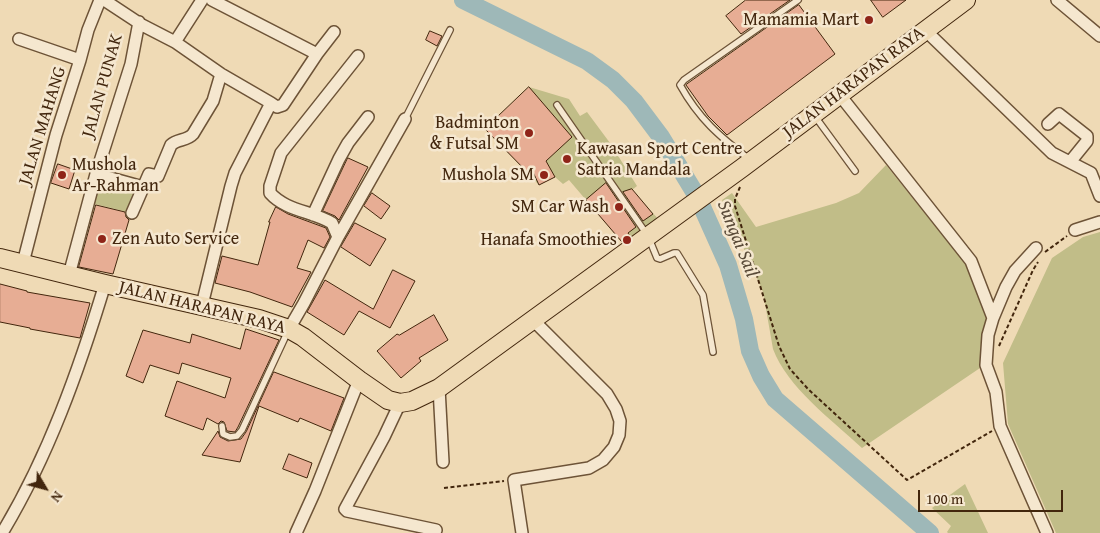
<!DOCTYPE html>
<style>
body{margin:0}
#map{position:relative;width:1100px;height:533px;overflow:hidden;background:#efdab5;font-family:"Gentium Book Plus",serif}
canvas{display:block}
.north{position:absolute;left:20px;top:463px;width:50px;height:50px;-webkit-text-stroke:4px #f5e7cf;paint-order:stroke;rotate:127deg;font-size:14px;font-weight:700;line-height:20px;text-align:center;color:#42260d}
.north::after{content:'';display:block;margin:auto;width:18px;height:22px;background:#42260d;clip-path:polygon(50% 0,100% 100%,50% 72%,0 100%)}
.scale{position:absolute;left:918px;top:490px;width:145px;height:22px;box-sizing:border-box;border:2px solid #42260d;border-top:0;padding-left:6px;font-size:15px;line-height:18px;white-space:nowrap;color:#42260d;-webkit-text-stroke:4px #f5e7cf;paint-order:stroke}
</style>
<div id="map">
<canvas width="1100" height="533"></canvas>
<div class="north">N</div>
<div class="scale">100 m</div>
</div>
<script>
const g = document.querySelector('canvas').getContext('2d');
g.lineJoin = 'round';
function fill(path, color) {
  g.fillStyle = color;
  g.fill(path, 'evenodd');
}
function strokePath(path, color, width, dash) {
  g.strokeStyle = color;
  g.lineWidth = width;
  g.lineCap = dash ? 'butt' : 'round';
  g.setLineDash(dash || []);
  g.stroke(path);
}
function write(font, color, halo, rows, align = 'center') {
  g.font = font + ' "Gentium Book Plus",serif';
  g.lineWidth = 5;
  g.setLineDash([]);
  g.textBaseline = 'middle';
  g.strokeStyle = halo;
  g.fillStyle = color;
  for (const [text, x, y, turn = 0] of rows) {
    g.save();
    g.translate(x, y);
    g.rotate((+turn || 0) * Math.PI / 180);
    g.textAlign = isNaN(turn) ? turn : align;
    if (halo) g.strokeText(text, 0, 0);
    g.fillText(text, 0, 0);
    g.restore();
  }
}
const green = new Path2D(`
 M529,87L569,99L580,116L587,112L610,143L637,186L632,190L660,221L626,247L569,180L563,184L555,177L539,185L485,129Z
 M886,165L968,267L987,318L980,368L862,448C832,420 787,387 773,349L763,292L722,200L732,193L756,227L836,203L859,193Z
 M98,178L138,190L131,213L91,203Z
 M1100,232V533H1056L1008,424L1003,363L1052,258L1083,237Z
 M965,484L988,533H948L947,532L951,526L932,508Z`);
const river = new Path2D(`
 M463,0L587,61L613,80L634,101L661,137L698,198L728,265L744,319L750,351L761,376L775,399L930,533`);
const building = new Path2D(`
 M746,0H790L741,34L726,16Z
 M871,0H906L883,17Z
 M799,5L835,54L727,135L708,116L686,85Z
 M430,31L442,36L437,46L426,40Z
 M529,87L572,137L546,161L555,177L539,185L533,172L530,175L485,129Z
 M348,158L368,167L339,220L335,216L323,211Z
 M58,164L75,170L69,189L51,183Z
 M606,183L636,227L628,233L630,236L622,242L586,200Z
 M632,189L653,214L643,221L623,192Z
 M372,193L390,206L381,219L364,206Z
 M96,205L125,212L126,217L129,220L113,274L79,267Z
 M276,207L288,214L326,228L330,237L324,248L308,240L297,268L311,272L292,307L250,292L215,283L222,256L258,265L270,222H269Z
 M355,223L386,239L370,266L341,247Z
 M393,270L415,281L390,328L359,311L344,335L307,312L325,280L373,309Z
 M0,284L27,291V292L90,303L80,338L30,329V328L0,322Z
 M434,315L448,340L419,358L421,361L401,378L377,351L397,334L399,335Z
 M246,329L279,340L238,427L235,432L227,431L224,422L221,421L218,424L207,418L203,430L165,416L177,381L225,398L231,378L182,363L179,374L150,365L143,383L126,376L143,330L190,343L192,334L240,349Z
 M274,372L344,398L331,431L300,418L298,422L259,406L240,462L202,455L218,431L220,437L228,441L241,439L246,432Z
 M289,454L312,463L307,478L283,469Z`);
const path = new Path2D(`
 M740,187L735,199V206L779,346L790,369L808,389L907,480L992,431
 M1045,252L1067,236
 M999,346L1033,270L1038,262
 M444,488L504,481`);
const lane = new Path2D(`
 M557,105L648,236L657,258L660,259L674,253H677L703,295L713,352
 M814,115L855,171
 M405,119L450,30
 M749,159C719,136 699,119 680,85L684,80L798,0
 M222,426L223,434L230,437L237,436L242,430L288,331`);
const street = new Path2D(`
 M104,0L142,25L175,42L221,74L271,103L235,173L231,186L202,305
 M212,0L317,54
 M1057,0L1100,36
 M925,30L1052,153L1091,173L1100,196
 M19,39L80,60
 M175,42L202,0
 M839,94L971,261L993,318
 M271,103L277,107L283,105L317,54L334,32
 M1048,124L1059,114L1087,136V141L1070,162
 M96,174L143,187
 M132,213L149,174L158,176L171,145C177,139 187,141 193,134L213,101L221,74
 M313,215L339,159L348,143L368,117
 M1075,230L1100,222
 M338,237L405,119
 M1036,248L1015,271L1006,287L993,318L988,335L986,365L996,392L1000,426L1047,533
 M23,263L56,135L80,60L88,30L100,0
 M69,275L96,174L131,64L139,22
 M289,329L304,303L338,237L332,223C312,211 286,211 270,193V186L281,153L358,56
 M439,388L443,462
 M400,403L384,437L345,509L347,511L436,530
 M2,533C48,457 79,370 105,284
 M296,533L315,491L359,380
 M522,533L514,480L589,468L603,460L614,447L619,435L620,421L616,409L607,394L532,319`);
const primary = new Path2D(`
 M0,258L105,284L259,319L289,329L303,337L359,380L388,400L400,403L412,401L439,388L742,168L966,0`);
const markers = [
 [869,20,5,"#8f2418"],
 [529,133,5,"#8f2418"],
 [567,159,5,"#8f2418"],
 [62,175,5,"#8f2418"],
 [544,175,5,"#8f2418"],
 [619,207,5,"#8f2418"],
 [102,239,5,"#8f2418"],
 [627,240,5,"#8f2418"]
];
const poiNames = [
 ["Mamamia Mart",859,20],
 ["Badminton",519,123],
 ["& Futsal SM",519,144],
 ["Kawasan Sport Centre",577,149,"left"],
 ["Satria Mandala",577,170,"left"],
 ["Mushola",72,165,"left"],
 ["Ar-Rahman",72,186,"left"],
 ["Mushola SM",534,175],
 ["SM Car Wash",609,207],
 ["Zen Auto Service",112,239,"left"],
 ["Hanafa Smoothies",617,240]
];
const streetNames = [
 ["JALAN HARAPAN RAYA",854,83,-37],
 ["JALAN PUNAK",103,86,-74],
 ["JALAN MAHANG",43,126,-73],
 ["JALAN HARAPAN RAYA",202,308,14]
];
const waterNames = [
 ["Sungai Sail",737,239,68]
];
fill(green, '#c1bd88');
strokePath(river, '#9eb8b8', 18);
fill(building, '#e7ad94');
strokePath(building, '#42260d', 1);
strokePath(lane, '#6d5337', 8);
strokePath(street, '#6d5337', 14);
strokePath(primary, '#42260d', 20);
strokePath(path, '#42260d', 2, [4, 2.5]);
strokePath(lane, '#f5e7cf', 5.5);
strokePath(street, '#f5e7cf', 11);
strokePath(primary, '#efdab5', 18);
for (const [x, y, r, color] of markers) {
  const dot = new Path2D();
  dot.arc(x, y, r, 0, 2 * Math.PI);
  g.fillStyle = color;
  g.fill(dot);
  strokePath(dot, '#f5e7cf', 2);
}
write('18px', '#42260d', '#f5e7cf', poiNames, 'right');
write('18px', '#42260d', '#f5e7cf', streetNames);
write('italic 19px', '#594a38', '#f5e7cf', waterNames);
</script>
